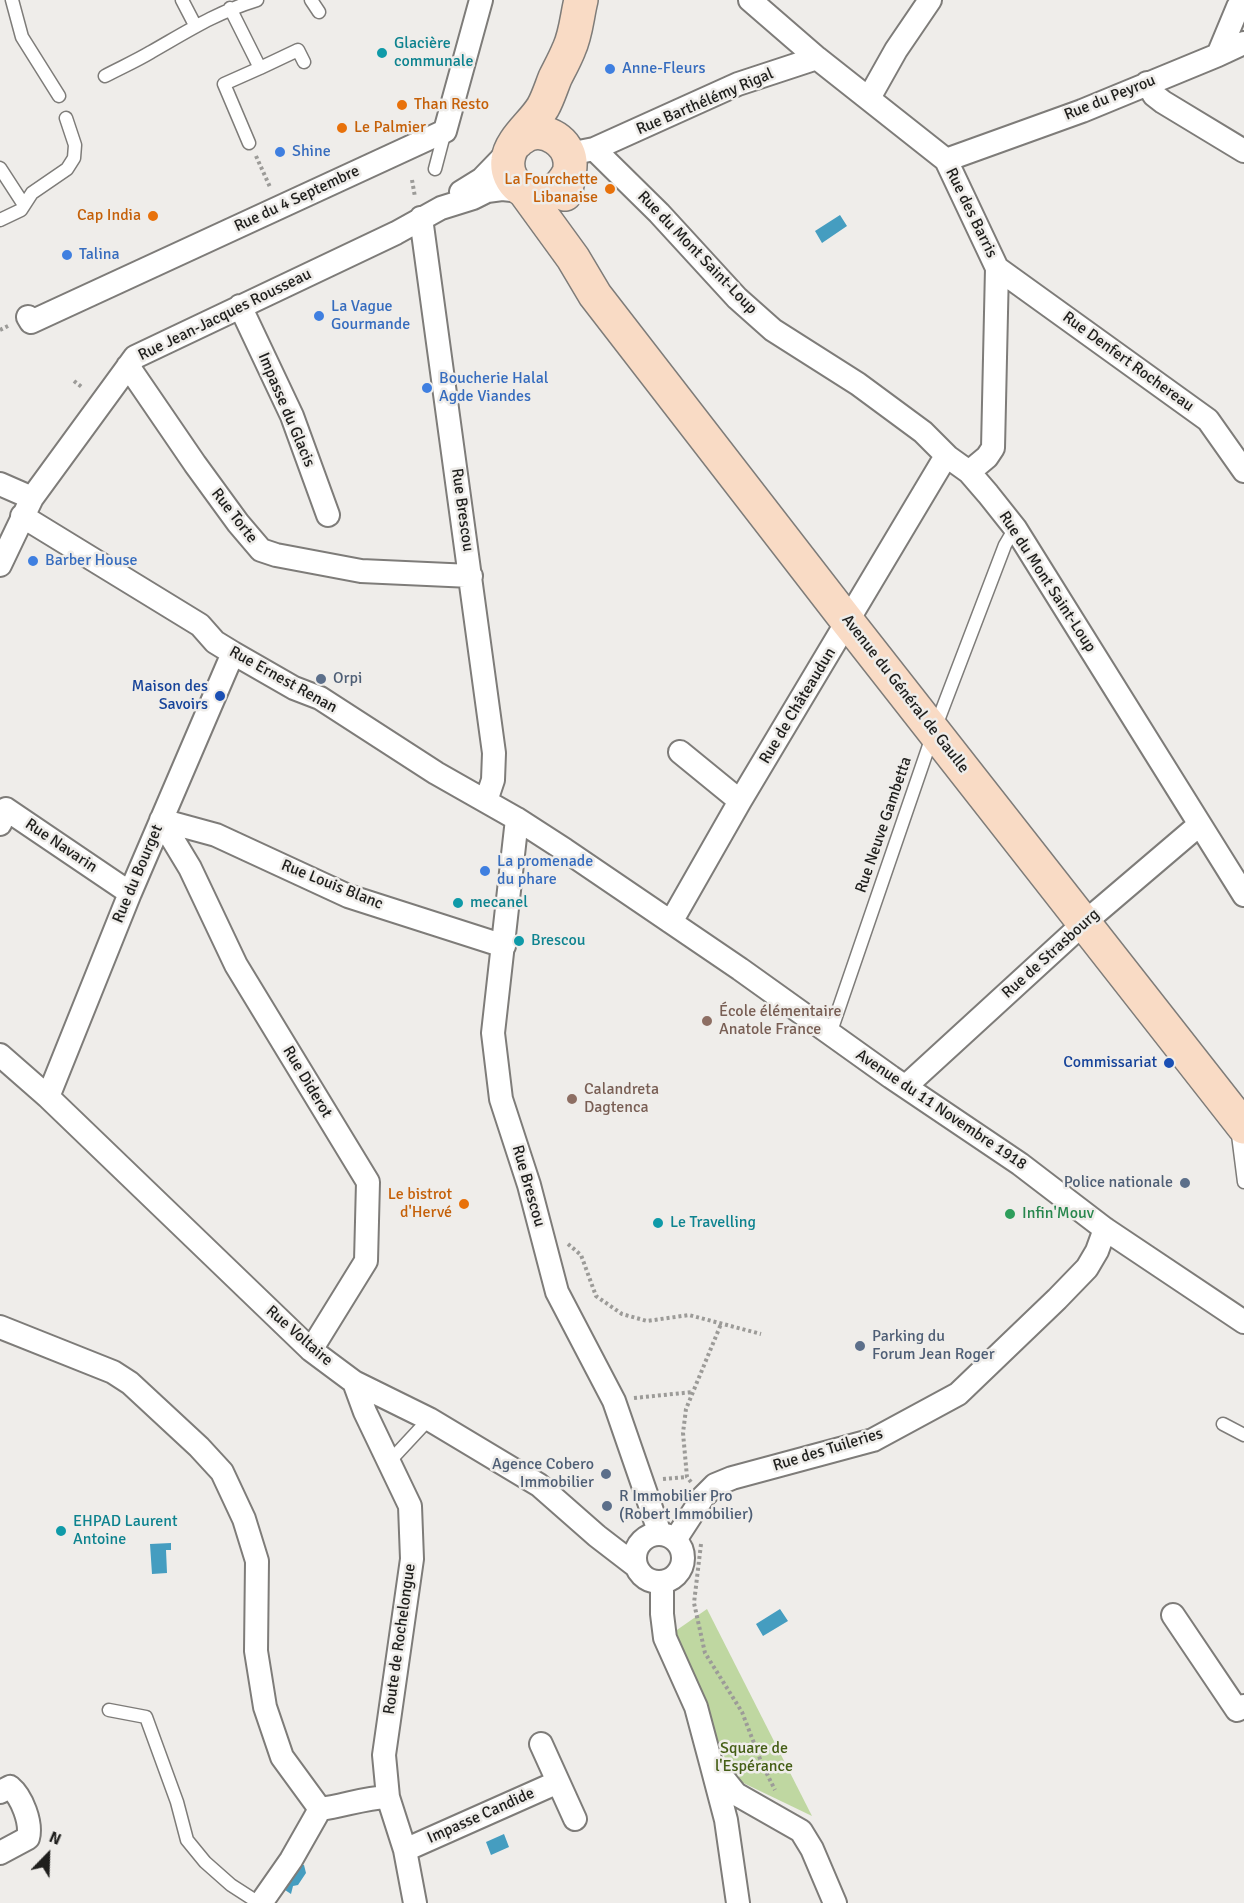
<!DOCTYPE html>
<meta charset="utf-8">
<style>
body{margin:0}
#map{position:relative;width:1244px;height:1903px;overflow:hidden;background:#efedea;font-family:Signika,sans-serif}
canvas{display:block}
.north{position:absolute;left:18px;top:1825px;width:60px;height:60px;-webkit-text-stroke:4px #efedea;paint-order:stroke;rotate:23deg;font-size:16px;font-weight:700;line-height:24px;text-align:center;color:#1f1f1d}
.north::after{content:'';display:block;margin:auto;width:21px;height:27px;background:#1f1f1d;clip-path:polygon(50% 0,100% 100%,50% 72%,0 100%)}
</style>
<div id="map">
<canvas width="1244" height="1903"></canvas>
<div class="north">N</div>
</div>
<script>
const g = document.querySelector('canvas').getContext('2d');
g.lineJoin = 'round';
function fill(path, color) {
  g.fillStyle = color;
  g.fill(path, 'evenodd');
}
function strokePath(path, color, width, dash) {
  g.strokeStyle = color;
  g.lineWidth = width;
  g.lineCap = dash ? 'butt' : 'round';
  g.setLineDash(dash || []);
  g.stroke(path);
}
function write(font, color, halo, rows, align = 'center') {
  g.font = font + ' Signika,sans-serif';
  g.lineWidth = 5;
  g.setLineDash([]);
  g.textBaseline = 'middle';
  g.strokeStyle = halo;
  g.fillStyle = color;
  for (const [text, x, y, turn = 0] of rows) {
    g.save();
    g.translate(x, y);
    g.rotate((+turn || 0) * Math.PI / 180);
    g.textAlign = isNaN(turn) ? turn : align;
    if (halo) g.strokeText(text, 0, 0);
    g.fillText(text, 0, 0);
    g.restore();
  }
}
const green = new Path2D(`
 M707,1609L812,1816L733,1778L674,1632Z`);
const water = new Path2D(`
 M840,215L847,226L822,243L815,231Z
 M171,1543V1550H166L167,1573L152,1574L150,1544Z
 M780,1609L788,1621L763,1636L756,1624Z
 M504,1834L509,1847L491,1855L486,1842Z
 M294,1864L304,1865L306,1873L298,1885L293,1886L291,1894L282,1888Z`);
const path = new Path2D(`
 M256,156L270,187
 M412,180L415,197
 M0,330L10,325
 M74,381L83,388
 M568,1244L581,1255L596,1296L622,1314L647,1321L689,1315L761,1334
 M634,1398L693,1392
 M663,1479L687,1477
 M691,1482L687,1477L683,1433L686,1409L721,1324
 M701,1544L694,1603L705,1653L742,1712L762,1764L775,1790`);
const lane = new Path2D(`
 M12,0L22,37L59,96
 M182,0L195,25
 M311,0L319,12
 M230,8L260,68L224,84L249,143
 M260,68L298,50L304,62
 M105,76C120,68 136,61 151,52C188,31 215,13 257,0
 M0,168L24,205
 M435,169L445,131
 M0,220L21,210L32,193L67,169L74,158L75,145L66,118
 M830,1034L934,731L1005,545L1015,528
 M1237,1127L1244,1182
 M1223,1424L1244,1435
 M389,1462L429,1419
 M109,1710L146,1717L177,1802L187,1840L205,1862L231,1885L259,1903`);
const street = new Path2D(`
 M750,0L817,58L946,160L997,268L993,448L987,457L969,472
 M1218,55L1244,43
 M1147,83L1154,95L1163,102L1244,151
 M869,98L896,50L930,0
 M594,149L738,84L817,58
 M569,154L594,149L659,213L737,298L773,330L858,384L923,432L948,457L969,472L988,494L1015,528L1244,895
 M946,160L1082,111L1218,55L1238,7L1242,0
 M461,192L482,179L512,148
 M421,218L494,753L493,780L486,801
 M997,268L1208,420L1244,471
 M240,306L292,416L328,515
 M28,317L31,322L445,131L481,0
 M128,366L195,464L238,523L261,550L276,555L361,571L471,576
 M0,484L32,498
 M22,516L200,625L215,642L233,653L294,688L320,698L436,773L517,819L565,850L740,969L891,1077L1020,1164L1105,1229L1244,1322
 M0,565L32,498L135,357L396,233L441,208L473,198L487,191L502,189L522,191
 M680,752L740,801
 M517,819L493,1033L501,1099L529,1185L557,1292L614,1401L660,1534
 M161,820L190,868L236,965L368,1182L366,1261L311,1350
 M161,820L216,835L348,896L504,946
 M0,824L6,809L130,893
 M671,922L740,801L943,461L948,457
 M0,1055L48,1097L311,1350L354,1382L429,1419L539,1485L597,1536L636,1566
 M906,1086L1084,923L1199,825
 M48,1097L130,893L233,653
 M0,1327L113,1372L130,1383L199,1447L222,1472L244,1519L257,1561L256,1651L265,1707L282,1757L320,1809
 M354,1382L365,1412L410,1506L412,1559L384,1755L388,1797L405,1850L415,1903
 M635 1558a24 24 0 1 1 48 0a24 24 0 1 1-48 0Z
 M675,1540L703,1497L715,1485L732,1478L873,1440L958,1394L1057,1299L1087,1268L1097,1251L1105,1229
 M662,1582V1614L665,1638L696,1707L711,1763L726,1820L738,1903
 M1173,1615L1237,1710L1244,1706
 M541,1744L575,1819
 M716,1769L736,1794L801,1831L812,1849L835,1903
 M0,1792L10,1787C22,1797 32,1823 28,1838L0,1853
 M320,1809C344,1806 363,1798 388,1797
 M405,1850L558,1782
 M261,1903L291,1860L320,1809`);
const secondary = new Path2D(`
 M517,142C520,139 525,136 529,134C547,128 568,142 570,161C571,172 567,184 565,194
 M569,173C564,182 559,189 550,193C529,201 505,183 508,160C510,140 533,124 543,107C548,98 551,88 555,78C560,68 565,59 569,49C576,34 577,16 581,0
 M525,192L573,258L595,295L848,622L1244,1127`);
const markers = [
 [382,53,6,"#0f9aa8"],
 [610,69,6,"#3f7fe0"],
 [402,105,6,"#e8710a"],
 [342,128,6,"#e8710a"],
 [280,152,6,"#3f7fe0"],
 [610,189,6,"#e8710a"],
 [153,216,6,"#e8710a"],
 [67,255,6,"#3f7fe0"],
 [319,316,6,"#3f7fe0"],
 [427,388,6,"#3f7fe0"],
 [33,561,6,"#3f7fe0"],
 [321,679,6,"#5c6f8a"],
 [220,696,6,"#1a4fb4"],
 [485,871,6,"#3f7fe0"],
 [458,903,6,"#0f9aa8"],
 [519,941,6,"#0f9aa8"],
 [707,1021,6,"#8d6e63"],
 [1169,1063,6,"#1a4fb4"],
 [572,1099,6,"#8d6e63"],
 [1185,1183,6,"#5c6f8a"],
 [464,1204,6,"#e8710a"],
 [1010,1214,6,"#2e9e5b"],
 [658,1223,6,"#0f9aa8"],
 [860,1346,6,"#5c6f8a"],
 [606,1474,6,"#5c6f8a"],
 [607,1506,6,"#5c6f8a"],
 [61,1531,6,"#0f9aa8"]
];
const cultureNames = [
 ["Glacière",394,44],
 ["communale",394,62],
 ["mecanel",470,903],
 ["Brescou",531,941],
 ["Le Travelling",670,1223],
 ["EHPAD Laurent",73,1522],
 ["Antoine",73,1540]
];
const shopNames = [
 ["Anne-Fleurs",622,69],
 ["Shine",292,152],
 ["Talina",79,255],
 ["La Vague",331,307],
 ["Gourmande",331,325],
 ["Boucherie Halal",439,379],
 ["Agde Viandes",439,397],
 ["Barber House",45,561],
 ["La promenade",497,862],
 ["du phare",497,880]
];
const streetNames = [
 ["Rue du Peyrou",1110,98,-22],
 ["Rue Barthélémy Rigal",705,102,-23],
 ["Rue du 4 Septembre",297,199,-25],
 ["Rue des Barris",971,213,64],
 ["Rue du Mont Saint-Loup",697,253,46],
 ["Rue Jean-Jacques Rousseau",225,315,-26],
 ["Rue Denfert Rochereau",1128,362,36],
 ["Impasse du Glacis",286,410,67],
 ["Rue Brescou",462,510,82],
 ["Rue Torte",234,516,52],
 ["Rue du Mont Saint-Loup",1047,582,57],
 ["Rue Ernest Renan",283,680,29],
 ["Avenue du Général de Gaulle",905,694,52],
 ["Rue de Châteaudun",798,706,-59],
 ["Rue Neuve Gambetta",884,825,-71],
 ["Rue Navarin",61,846,34],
 ["Rue du Bourget",138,874,-67],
 ["Rue Louis Blanc",332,885,22],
 ["Rue de Strasbourg",1051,954,-42],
 ["Rue Diderot",307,1082,59],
 ["Avenue du 11 Novembre 1918",941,1110,34],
 ["Rue Brescou",528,1186,74],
 ["Rue Voltaire",299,1336,41],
 ["Rue des Tuileries",828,1450,-17],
 ["Route de Rochelongue",400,1639,-82],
 ["Impasse Candide",481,1816,-24]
];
const foodNames = [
 ["Than Resto",414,105,"left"],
 ["Le Palmier",354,128,"left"],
 ["La Fourchette",598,180],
 ["Libanaise",598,198],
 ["Cap India",141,216],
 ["Le bistrot",452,1195],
 ["d'Hervé",452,1213]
];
const serviceNames = [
 ["Orpi",333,679],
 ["Police nationale",1173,1183,"right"],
 ["Parking du",872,1337],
 ["Forum Jean Roger",872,1355],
 ["Agence Cobero",594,1465,"right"],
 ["Immobilier",594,1483,"right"],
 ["R Immobilier Pro",619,1497],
 ["(Robert Immobilier)",619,1515]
];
const transitNames = [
 ["Maison des",208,687],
 ["Savoirs",208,705],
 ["Commissariat",1157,1063]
];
const educationNames = [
 ["École élémentaire",719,1012],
 ["Anatole France",719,1030],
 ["Calandreta",584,1090],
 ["Dagtenca",584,1108]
];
const leisureNames = [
 ["Infin'Mouv",1022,1214]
];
const parkNames = [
 ["Square de",754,1749],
 ["l'Espérance",754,1767]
];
fill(green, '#bfd7a1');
fill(water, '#459dc0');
strokePath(lane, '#7e7c79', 15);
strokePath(street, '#7e7c79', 26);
strokePath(secondary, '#7e7c79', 36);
strokePath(path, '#9c9b98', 4, [3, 3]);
strokePath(lane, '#fff', 12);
strokePath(street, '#fff', 22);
strokePath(secondary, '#f9dbc5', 33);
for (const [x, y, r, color] of markers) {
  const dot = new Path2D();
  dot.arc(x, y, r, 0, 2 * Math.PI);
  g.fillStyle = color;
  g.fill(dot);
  strokePath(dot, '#efedea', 2);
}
write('16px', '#0d838f', '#efedea', cultureNames, 'left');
write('16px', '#366cbe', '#efedea', shopNames, 'left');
write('16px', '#1f1f1d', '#efedea', streetNames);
write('16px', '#c56008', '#efedea', foodNames, 'right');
write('16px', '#4e5e75', '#efedea', serviceNames, 'left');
write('16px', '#164399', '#efedea', transitNames, 'right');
write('16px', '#785e54', '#efedea', educationNames, 'left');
write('16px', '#27864d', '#efedea', leisureNames, 'left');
write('16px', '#445e15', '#efedea', parkNames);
</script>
